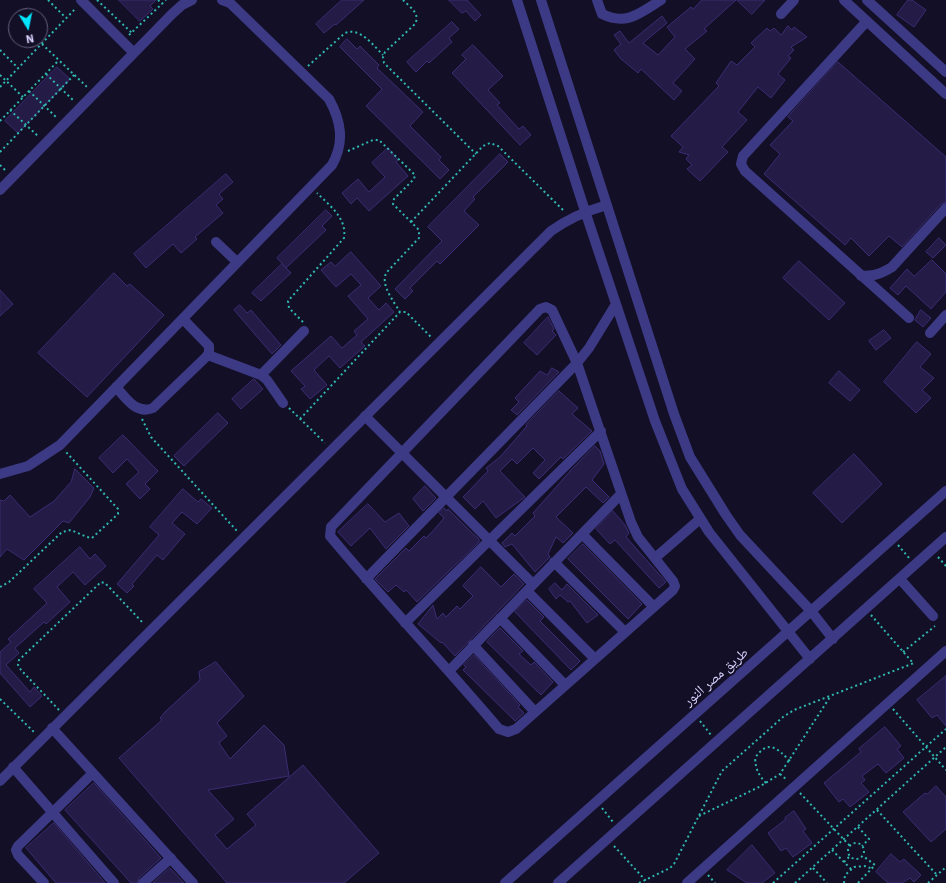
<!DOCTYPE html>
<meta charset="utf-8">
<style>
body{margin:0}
#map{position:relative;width:946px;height:883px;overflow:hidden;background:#130f26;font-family:"IBM Plex Sans",sans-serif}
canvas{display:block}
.north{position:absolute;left:8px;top:8px;width:40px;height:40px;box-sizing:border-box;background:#130f26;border:1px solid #625e7d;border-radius:50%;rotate:170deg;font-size:11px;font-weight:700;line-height:16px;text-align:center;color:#d9d4ff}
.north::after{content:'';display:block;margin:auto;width:14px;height:18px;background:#00e5ff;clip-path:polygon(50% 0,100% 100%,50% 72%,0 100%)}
</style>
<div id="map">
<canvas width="946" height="883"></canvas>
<div class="north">N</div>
</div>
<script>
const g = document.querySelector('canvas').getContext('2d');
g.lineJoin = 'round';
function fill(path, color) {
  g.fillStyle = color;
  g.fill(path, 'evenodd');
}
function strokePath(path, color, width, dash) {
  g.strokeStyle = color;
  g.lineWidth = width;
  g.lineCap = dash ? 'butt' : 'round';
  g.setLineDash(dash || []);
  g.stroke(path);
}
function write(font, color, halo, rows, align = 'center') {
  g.font = font + ' "IBM Plex Sans","Noto Naskh Arabic",sans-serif';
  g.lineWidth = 4;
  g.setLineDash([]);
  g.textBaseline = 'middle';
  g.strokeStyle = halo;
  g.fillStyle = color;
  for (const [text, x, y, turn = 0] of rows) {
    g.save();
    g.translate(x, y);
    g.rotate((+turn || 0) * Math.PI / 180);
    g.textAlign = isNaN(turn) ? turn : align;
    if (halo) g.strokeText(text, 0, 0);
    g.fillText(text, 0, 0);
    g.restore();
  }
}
const building = new Path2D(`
 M119,0H156L150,6L153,9L140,21Z
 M342,0H364L336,25L335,24L324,33L316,24Z
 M449,0H467L481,15L475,21L466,11L462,13Z
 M702,0H736L704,29L707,31L685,49L695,59L673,83L682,91L674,100L641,69L638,73L621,59L614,50L621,44L614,35L620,31L629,43L662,16L667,23L643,43L658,55L675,37L667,27L691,7L693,9Z
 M737,0H765L752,14Z
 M908,0H912L926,10L914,27L897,15Z
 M452,22L459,29L449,38L452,42L429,63L427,61L416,72L407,62Z
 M788,26L792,30L794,27L807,37L791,47L794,50L788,56L791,58L778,74L785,80L771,98L758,87L738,112L747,120L722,147L728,152L700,181L687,169L692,165L686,159L689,155L679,152L683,147L671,136L719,86L716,83L731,61L737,65L755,47L751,43L767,28L770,31L774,28L781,35Z
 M347,39L357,49L360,46L379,65L377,68L423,112L410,126L441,157L439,160L449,170L440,179L366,106L382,89L340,47Z
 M473,45L503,76L488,90L500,103L497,105L519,129L523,126L531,135L520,145L452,73L466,59L462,55Z
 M838,62L946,157V202L941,204L902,247L889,236L869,256L851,238L845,245L764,174L780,154L770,145L793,121L788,117Z
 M57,67L70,79L18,133L5,121Z
 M388,148L398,160L396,162L408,176L369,211L357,198L351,204L342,193L358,179L369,192L385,177L372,163Z
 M500,154L508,162L473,197L475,199L464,211L479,225L440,264L437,261L410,288L413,291L405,299L395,289L442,241L428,227Z
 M226,174L233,182L219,194L223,199L216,205L223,213L195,237L197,239L181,253L173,244L146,268L134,254Z
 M326,210L332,216L322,226L326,230L286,268L277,258Z
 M939,238L946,245L933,258L926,252Z
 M351,252L381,286L368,298L379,310L386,303L394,312L361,342L365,346L340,368L329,356L314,370L327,385L310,399L301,389L305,386L291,371L331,336L342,348L357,335L354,331L368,319L348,296L361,285L351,274L336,287L321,270L331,262L335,266Z
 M932,260L946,274V292L931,309L906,286L898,295L890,288L907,269L914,276Z
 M799,261L845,303L829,320L783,278Z
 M282,264L291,273L261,301L252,293Z
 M114,273L127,286L130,284L164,315L87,397L38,353Z
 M0,290L13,304L0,316Z
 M240,305L247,313L251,310L281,345L272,354L234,310Z
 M921,310L931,318L923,327L915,320Z
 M548,317L554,329L552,331L556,335L537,355L524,343Z
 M884,330L891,338L876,350L869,341Z
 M917,342L931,354L920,367L934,378L922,390L931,398L916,413L884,382Z
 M552,368L559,372L517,415L511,410L519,402L515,398L540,371L547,375Z
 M839,371L860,390L850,401L829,383Z
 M254,379L263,389L241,409L232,399Z
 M559,391L578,408L572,414L592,431L563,459L561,457L539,479L533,473L545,460L533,448L517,464L512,459L500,471L525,497L496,518L483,501L475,509L463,497L488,471L486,468L500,457L527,426L526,425Z
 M218,413L228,423L184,466L174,456Z
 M123,435L158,471L145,484L150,489L140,499L126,484L139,472L127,459L113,473L99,458Z
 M595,446L600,451L604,464L592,480L609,497L603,503L586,487L556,517L573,533L563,543L556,537L548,554L550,557L535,572L512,544L505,547L502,543L512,533L515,536L535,516L533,513L572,469Z
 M854,454L882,484L842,523L813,493Z
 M75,469L94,488L90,497L69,523L63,521L24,560L7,549L0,557V500L4,501L10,495L30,517L54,501L71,482Z
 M425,486L436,498L423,511L413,499Z
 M183,489L198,502L201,499L212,508L197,524L182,512L172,523L185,534L163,560L157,555L132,584L134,586L127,593L117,584L159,535L150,527Z
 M368,504L385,522L399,513L409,526L386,549L370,528L351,546L338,532Z
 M444,508L447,511L448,509L470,531L479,539V542L417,602L406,590L404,592L396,585L388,592L375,579L406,548L409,551L424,536L426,538L432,532L444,518L439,513Z
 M613,511L625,525L629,533L626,537L666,582L659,588L615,540L610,544L596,529Z
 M583,544L642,604L628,619L568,559Z
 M80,547L90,559L95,554L106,566L85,585L73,572L57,587L70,602L46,624L44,622L15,648L19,653L6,665L30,692L34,687L42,696L30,707L0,673V652L11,642L8,639L47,603L34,589Z
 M481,567L501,587L514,574L524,584L455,656L442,642L441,643L418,624L433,605L437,619L443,613L446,617L457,606L460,609L473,596L463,586Z
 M555,583L562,590L567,584L598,615L587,623L570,601L568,602L560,595L556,599L549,589Z
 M527,600L544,617L540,621L580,661L571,670L515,612Z
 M500,628L523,651L519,654L531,665L534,662L553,682L541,695L487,642Z
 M474,655L520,705L518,707L524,713L515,721L463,670L466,667L464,665Z
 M216,662L244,696L217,723L227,736L219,743L230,759L264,725L284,745L289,776L208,790L234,819L215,835L227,849L256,825L247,814L303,765L379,853L344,883H227L119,758L162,720L160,718L166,711L200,680L199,672Z
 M946,676V726L937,715L932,718L917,700Z
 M885,727L901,746L897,749L904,758L886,773L878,764L862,776L865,780L861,783L869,792L850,807L843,799L839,802L824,783L861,752L859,749Z
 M94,783L161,858L139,878L137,883H131L65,810Z
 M936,786L946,797V829L931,842L903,812L925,793L927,794Z
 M794,811L806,829L803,831L812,843L793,857L786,848L781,851L768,833L786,819L785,818Z
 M54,823L105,883H56L26,848Z
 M752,845L775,873L762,883H747L727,870Z
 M891,854L900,862L904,859L921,875L914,882L910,878L902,883H888L876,872Z
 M170,868L184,883H153Z`);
const path = new Path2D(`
 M48,0L66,18
 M97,0L132,33
 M158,0L162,4
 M403,0C410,7 422,15 414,25L385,52L383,57L384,63L476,154
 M129,35L166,0
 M42,44L87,87
 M0,50L18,68
 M308,66L345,33C360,27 373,45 383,55
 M46,74L74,101
 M0,75L23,97
 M0,87L76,8
 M29,91L57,118
 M10,110L39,137
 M0,121L59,60
 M348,151L373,140H379L415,175L414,179L394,199L393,204L419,230V238L387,272C379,283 394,302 400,312
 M0,152L74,75
 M0,165L6,171
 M411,222L483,146L490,143L498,146L564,211
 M303,322L289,308L288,301L344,238C347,218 330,206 317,193
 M289,408L325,443
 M142,419L151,437L237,531
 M300,419L400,312H406L431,337
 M898,545L909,558
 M938,557L946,566
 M0,587L9,582L62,532L71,530L87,537L92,538L118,514V509L66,452
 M871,615L913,663
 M903,652L935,626
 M0,699L35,733
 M893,709L946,770
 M59,710L21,670L18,665L19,660L101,582L105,583L144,624
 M700,721L711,735
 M780,774L787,780
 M766,783C758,774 756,770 755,758C768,739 777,748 790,761
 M800,793L850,846
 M602,808L613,822
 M877,810L937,875
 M699,816L759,787L780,774L830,697
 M858,827L869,839L862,846
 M848 851a8 8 0 1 1 16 0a8 8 0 1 1-16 0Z
 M614,846L648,883
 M832,850L851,869
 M844,862L850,856
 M813,868L827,883
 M708,875L715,883
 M639,883L670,868L674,864L722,771L783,717L794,710L914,663
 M773,883L946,729
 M795,883L946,747
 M844,883L845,875L854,867L866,866L872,869
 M858,883L875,865L863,856
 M928,883L946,867`);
const minor = new Path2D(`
 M81,0L134,53
 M517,0L585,211L655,421L682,489L709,532L810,659
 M541,0L674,414L690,457L726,515L740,535L811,611L833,639
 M597,0L602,14C627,26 640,13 661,0
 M844,0L946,94
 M867,0L946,72
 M781,14L794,0
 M867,21L743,156L741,164L745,171L909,318
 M0,190L172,14L182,5L192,0
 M216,242L237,262
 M861,276C874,276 881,274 892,267L946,208
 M546,307L552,310L577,363L631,522L638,537L673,581L675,586L673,590L516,729L508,732L499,729C444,664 385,602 330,536L331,527L540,309Z
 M930,333L946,315
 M208,355L261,375L267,380L283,403
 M261,375L304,331
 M116,387C126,398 136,415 153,408L206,357L209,353V346L183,319
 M365,416L533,584
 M0,474L28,466L60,445L332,165C345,142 341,121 329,99L230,3L222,0
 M582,534L654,607
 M655,558L700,519
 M554,562L625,632
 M366,579L577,363L589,348L616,304
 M900,579L933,616
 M527,591L595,659
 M500,618L565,685
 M405,623L601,431
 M473,645L535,712
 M449,671L621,494
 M52,728L193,883
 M13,767L114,883
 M0,781L551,231C569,218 586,211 607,205
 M44,883L18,855L16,850L18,846L93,773
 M143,883L171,858
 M505,883L946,491
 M558,883L946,537
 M687,883L946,651`);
const streetNames = [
 ["طريق مصر النور",716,677,-41]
];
fill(building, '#241b47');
strokePath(building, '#3b2d73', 1);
strokePath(path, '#2fb8b0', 2, [2, 3]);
strokePath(minor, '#3d3a85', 10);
write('14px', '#d9d4ff', '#130f26', streetNames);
</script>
